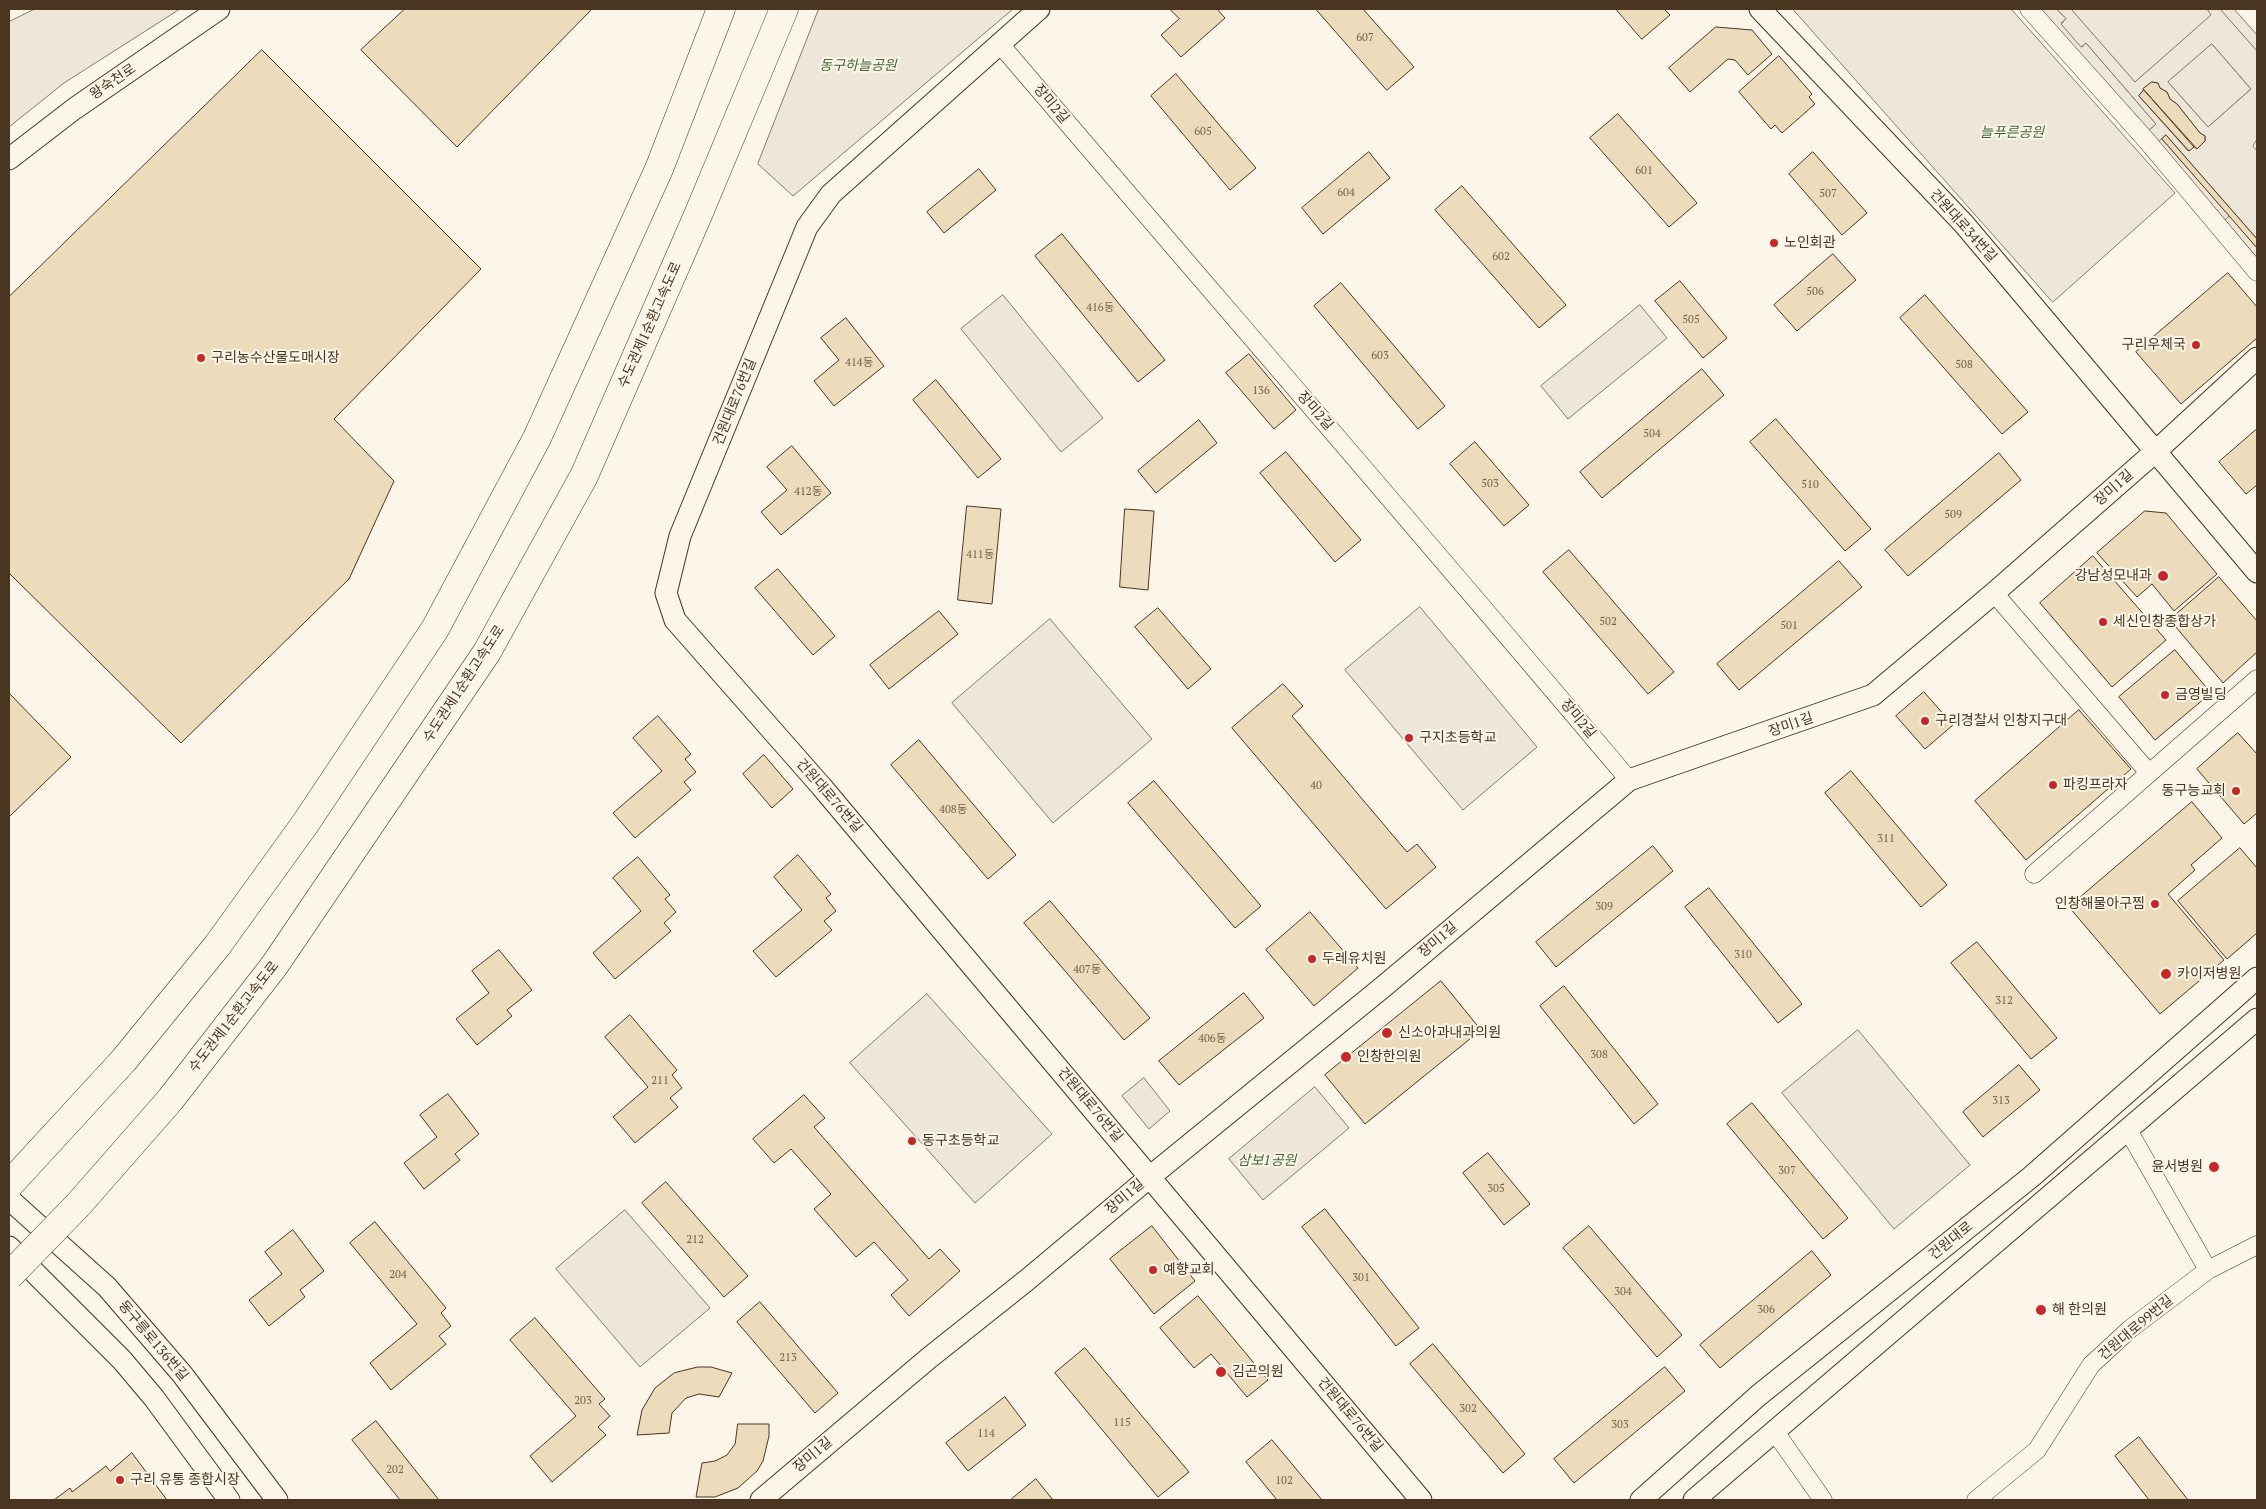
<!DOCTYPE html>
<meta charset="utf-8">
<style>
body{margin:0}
#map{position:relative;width:2266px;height:1509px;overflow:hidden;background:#fbf6e9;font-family:"PT Serif",serif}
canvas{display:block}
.frame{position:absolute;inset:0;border:10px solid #4a3520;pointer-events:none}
</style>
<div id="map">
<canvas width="2266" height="1509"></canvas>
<div class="frame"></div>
</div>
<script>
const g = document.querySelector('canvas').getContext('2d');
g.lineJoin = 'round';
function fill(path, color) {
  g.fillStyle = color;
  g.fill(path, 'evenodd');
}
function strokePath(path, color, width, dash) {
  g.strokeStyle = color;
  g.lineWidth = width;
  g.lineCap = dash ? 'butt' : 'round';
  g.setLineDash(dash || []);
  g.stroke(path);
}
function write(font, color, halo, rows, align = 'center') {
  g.font = font + ' "PT Serif","Noto Sans KR",serif';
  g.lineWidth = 4;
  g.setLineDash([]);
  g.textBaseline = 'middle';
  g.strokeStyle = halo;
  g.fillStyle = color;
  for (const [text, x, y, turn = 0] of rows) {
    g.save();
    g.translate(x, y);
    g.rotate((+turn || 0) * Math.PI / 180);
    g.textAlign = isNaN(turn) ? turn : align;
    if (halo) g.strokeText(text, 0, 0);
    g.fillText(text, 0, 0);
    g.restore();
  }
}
const green = new Path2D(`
 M35,9H180L64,83L9,127V22Z
 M819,9H1013L793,196L758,164Z
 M1793,9H2011L2175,193L2053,302Z
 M2039,9H2057L2066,19L2061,23L2082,47L2086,43L2156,124L2147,132Z
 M2071,9H2207L2212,15L2135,82Z
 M2220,9H2234L2257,35V51Z
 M2212,44L2251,89L2208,127L2168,82Z
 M2162,139L2230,216L2225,220L2157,143Z
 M1003,295L1103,418L1061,452L961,329Z
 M1640,305L1667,338L1568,419L1541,386Z
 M1420,607L1537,747L1463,810L1345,670Z
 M1050,619L1152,739L1053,823L952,703Z
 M927,994L1052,1134L975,1203L850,1063Z
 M1858,1030L1970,1165L1894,1229L1782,1093Z
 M1144,1078L1170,1111L1149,1129L1122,1096Z
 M1315,1087L1349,1128L1263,1200L1229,1159Z
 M625,1210L710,1308L640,1367L556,1269Z`);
const parking = new Path2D(`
 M2057,9H2071L2135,82L2211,15L2207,9H2220L2257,51V139L2253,146L2257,151V239L2166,135L2157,143L2147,132L2156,124L2086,43L2081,47L2061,24L2066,19ZM2212,44L2251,89L2208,127L2168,82ZM2152,82L2157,83L2160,88L2167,92L2170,99L2177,104L2200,133L2205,136V141L2197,149L2194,147L2188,151L2139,96Z
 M2230,216L2257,248V258L2225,220Z`);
const building = new Path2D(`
 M405,9H592L457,147L361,50Z
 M1170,9H1217L1225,18L1181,57L1161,35L1179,19Z
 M1316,9H1363L1414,67L1387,90Z
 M1616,9H1664L1670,15L1642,39Z
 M1716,27L1752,30L1772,54L1748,75L1735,60L1728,59L1690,92L1669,68Z
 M262,50L481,269L334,419L394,481L349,579L181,743L9,573V297Z
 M1779,56L1812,94L1809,97L1815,104L1782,133L1775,125L1771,129L1739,92Z
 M1176,74L1256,168L1230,190L1151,96Z
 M2152,82L2158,83L2160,88L2167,92L2170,99L2177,104L2200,133L2205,136V141L2197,149L2143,89Z
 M2144,90L2194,147L2189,151L2139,96Z
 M1618,114L1697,203L1669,227L1590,138Z
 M2166,135L2257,239V248L2162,139Z
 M1369,152L1390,178L1323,234L1302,208Z
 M1813,152L1867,213L1842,235L1789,174Z
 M979,169L996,190L944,233L927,212Z
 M1462,186L1566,305L1539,328L1435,210Z
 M1062,234L1165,360L1138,382L1035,256Z
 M1833,254L1856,280L1797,331L1774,305Z
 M2228,273L2257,307V338L2181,404L2136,352Z
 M1680,281L1727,338L1703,358L1655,301Z
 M1341,283L1445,406L1418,429L1314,306Z
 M1925,295L2028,412L2002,434L1900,318Z
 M846,318L884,366L834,406L814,381L839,360L821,338Z
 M1249,354L1296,410L1274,429L1226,373Z
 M1702,369L1724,395L1602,498L1580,472Z
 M936,380L1001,459L978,478L913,400Z
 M1776,419L1871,529L1845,551L1750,442Z
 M1199,420L1217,443L1156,493L1138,471Z
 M2257,429V485L2246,494L2219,462Z
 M1475,442L1529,505L1504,526L1450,464Z
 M792,446L831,493L781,535L761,512L787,490L767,467Z
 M1286,452L1361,540L1335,562L1260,473Z
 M1999,453L2021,480L1908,576L1885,550Z
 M967,506L1001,509L992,604L958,600Z
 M1125,509L1154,511L1148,590L1120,587Z
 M2145,511L2166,513L2217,574L2174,611L2152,584L2137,597L2097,553Z
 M1569,550L1674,672L1648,694L1543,572Z
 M2093,556L2166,640L2112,687L2040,603Z
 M1839,561L1862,587L1739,690L1717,664Z
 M778,569L835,636L813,655L755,588Z
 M2219,577L2257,621V652L2223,683L2170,620Z
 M1158,608L1211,669L1188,689L1135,627Z
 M939,611L958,634L889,689L870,665Z
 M2175,650L2211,693L2155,740L2119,697Z
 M1283,684L1303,706L1292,716L1407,852L1417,844L1436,867L1386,909L1232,728Z
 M1924,692L1953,725L1925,749L1896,716Z
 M9,693L71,757L9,817Z
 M2079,710L2131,769L2026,860L1975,801Z
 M658,716L691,754L685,759L696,772L684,782L691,790L635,838L613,813L662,771L633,738Z
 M2238,733L2257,754V813L2244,824L2197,769Z
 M919,740L1016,855L988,879L891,765Z
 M764,755L793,789L772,808L743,774Z
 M1851,771L1947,885L1921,907L1825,793Z
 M1154,781L1261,906L1235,928L1128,803Z
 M2192,802L2222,838L2191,865L2195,870L2168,894L2224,960L2160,1014L2069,907Z
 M1653,846L1673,871L1556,967L1536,942Z
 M2240,848L2257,868V933L2227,959L2178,901Z
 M798,855L831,894L826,898L836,911L824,921L832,930L776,977L753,951L802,910L774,877Z
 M638,857L670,895L665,899L676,912L664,923L671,931L615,979L593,953L641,911L613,878Z
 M1709,888L1802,1004L1778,1023L1685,907Z
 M1050,901L1150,1018L1124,1040L1024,923Z
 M1310,912L1358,968L1314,1006L1266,950Z
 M1977,942L2057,1038L2031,1059L1951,963Z
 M499,950L532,990L507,1010L512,1016L477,1045L456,1019L489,993L472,971Z
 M1441,981L1481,1030L1365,1124L1325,1075Z
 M1564,986L1658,1104L1634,1124L1540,1006Z
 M1244,993L1264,1018L1179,1085L1159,1061Z
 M630,1015L677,1070L672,1075L682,1088L670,1098L678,1107L635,1143L613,1117L648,1087L605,1037Z
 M2019,1065L2040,1090L1983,1137L1963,1112Z
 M448,1094L479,1134L455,1154L460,1160L424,1189L404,1163L437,1137L420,1115Z
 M804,1095L825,1118L814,1127L929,1259L940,1249L960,1271L909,1316L891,1295L908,1280L874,1242L856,1257L814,1209L831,1194L791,1149L774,1163L753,1139Z
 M1752,1103L1848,1218L1823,1239L1727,1124Z
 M1488,1153L1530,1204L1504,1225L1463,1173Z
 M666,1182L748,1276L724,1297L642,1203Z
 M1325,1209L1419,1328L1396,1346L1302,1227Z
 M375,1222L446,1308L441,1313L451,1326L439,1336L446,1344L391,1390L370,1363L417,1324L350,1243Z
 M1152,1226L1195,1281L1154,1314L1110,1259Z
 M1589,1226L1682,1335L1657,1357L1563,1248Z
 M293,1230L324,1271L300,1290L305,1297L269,1326L249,1300L282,1274L265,1252Z
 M1812,1251L1831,1275L1720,1368L1700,1345Z
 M1198,1296L1268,1380L1247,1397L1211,1354L1194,1368L1160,1328Z
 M760,1302L838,1393L815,1413L737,1322Z
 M535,1318L605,1399L599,1404L610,1416L598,1427L606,1435L552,1482L530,1456L576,1416L510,1340Z
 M1433,1344L1525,1454L1503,1473L1410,1364Z
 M1085,1348L1189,1472L1158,1497L1055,1373Z
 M698,1367H711L732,1373L719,1397L699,1394L686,1398L672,1413L669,1433L637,1435L642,1410L655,1388L674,1373Z
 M1665,1367L1685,1391L1574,1483L1554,1459Z
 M1005,1397L1026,1425L968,1471L946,1443Z
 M376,1421L439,1500H400L352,1440Z
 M738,1424H769V1436L763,1461L757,1471L738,1488L715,1497H696L702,1463L715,1461L727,1455L735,1444Z
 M2139,1437L2188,1500H2149L2115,1456Z
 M1272,1440L1322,1500H1277L1246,1462Z
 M132,1453L167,1500H54L70,1488L72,1492L106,1466L110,1471Z
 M1036,1479L1053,1500H1013L1012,1499Z`);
const minor = new Path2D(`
 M2029,9L2147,141L2257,272
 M999,43C1209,289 1421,533 1629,780
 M1994,593L2149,773
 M2034,874L2257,679
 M2128,1130L2208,1270
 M1775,1432L1823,1500
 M1976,1500L2037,1450L2091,1365L2130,1329L2208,1270L2257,1245`);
const tertiary = new Path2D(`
 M1039,9L831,194L807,227L680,536L666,593L675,620L821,786L1421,1500
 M1760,9L1964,224L2257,572
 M9,159L74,109L219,9
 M9,1199L107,1287L182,1374L277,1500
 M9,1247L122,1360L154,1398L229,1500
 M761,1500L929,1358L1027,1280L1151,1176L1383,987L1629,780L1873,695L1994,593L2155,452L2257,358
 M1641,1500L1759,1395L2031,1177L2257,978
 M1694,1500L2257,1019`);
const motorway = new Path2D(`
 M9,1185L124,1060L217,946L305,824L435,629L537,438L659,169L721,9
 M78,1205L170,1100L274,966L487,652L584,476L698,215L784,9`);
const motorwayBridge = new Path2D(`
 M9,1276L78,1205`);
const markers = [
 [1774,243,5,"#c62828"],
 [2196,345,5,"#c62828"],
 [201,358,5,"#c62828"],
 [2163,576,6,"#c62828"],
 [2103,622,5,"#c62828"],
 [2165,695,5,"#c62828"],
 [1925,721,5,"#c62828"],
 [1409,738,5,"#c62828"],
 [2053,785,5,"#c62828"],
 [2236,791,5,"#c62828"],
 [2155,904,5,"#c62828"],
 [1312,959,5,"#c62828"],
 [2166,974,6,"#c62828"],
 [1387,1033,6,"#c62828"],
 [1346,1057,6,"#c62828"],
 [912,1141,5,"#c62828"],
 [2214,1167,6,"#c62828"],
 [1153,1270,5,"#c62828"],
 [2041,1310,6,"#c62828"],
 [1221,1372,6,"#c62828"],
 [120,1480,5,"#c62828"]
];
const numberNames = [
 ["607",1365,38],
 ["605",1203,132],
 ["601",1644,171],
 ["604",1346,193],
 ["507",1828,194],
 ["602",1501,257],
 ["506",1815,292],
 ["416동",1100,308],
 ["505",1691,320],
 ["603",1380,356],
 ["414동",859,363],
 ["508",1964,365],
 ["136",1261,391],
 ["504",1652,434],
 ["503",1490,484],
 ["510",1810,485],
 ["412동",808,492],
 ["509",1953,515],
 ["411동",980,555],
 ["502",1608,622],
 ["501",1789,626],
 ["40",1316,786],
 ["408동",953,810],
 ["311",1886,839],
 ["309",1604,907],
 ["310",1743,955],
 ["407동",1087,970],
 ["312",2004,1001],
 ["406동",1212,1039],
 ["308",1599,1055],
 ["211",660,1081],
 ["313",2001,1101],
 ["307",1787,1171],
 ["305",1496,1189],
 ["212",695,1240],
 ["204",398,1275],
 ["301",1361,1278],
 ["304",1623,1292],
 ["306",1766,1310],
 ["213",788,1358],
 ["203",583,1401],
 ["302",1468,1409],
 ["115",1122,1423],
 ["303",1620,1425],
 ["114",986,1434],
 ["202",395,1470],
 ["102",1284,1481]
];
const parkNames = [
 ["동구하늘공원",858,66],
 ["늘푸른공원",2012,133],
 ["삼보1공원",1267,1161]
];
const streetNames = [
 ["왕숙천로",113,82,-34],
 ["장미2길",1051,104,50],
 ["건원대로34번길",1963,226,48],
 ["수도권제1순환고속도로",650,325,-66],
 ["건원대로76번길",735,402,-68],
 ["장미2길",1315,411,49],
 ["장미1길",2114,488,-41],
 ["수도권제1순환고속도로",464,684,-57],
 ["장미2길",1578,719,50],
 ["장미1길",1791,725,-19],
 ["건원대로76번길",829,796,49],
 ["장미1길",1438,940,-40],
 ["수도권제1순환고속도로",234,1017,-52],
 ["건원대로76번길",1090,1105,50],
 ["장미1길",1125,1197,-40],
 ["건원대로",1951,1241,-39],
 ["건원대로99번길",2136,1328,-40],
 ["동구릉로136번길",153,1341,50],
 ["건원대로76번길",1350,1415,50],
 ["장미1길",813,1455,-40]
];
const poiNames = [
 ["노인회관",1784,243],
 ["구리우체국",2186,345,"right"],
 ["구리농수산물도매시장",211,358],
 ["강남성모내과",2152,576,"right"],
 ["세신인창종합상가",2113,622],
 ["금영빌딩",2175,695],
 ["구리경찰서 인창지구대",1935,721],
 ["구지초등학교",1419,738],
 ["파킹프라자",2063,785],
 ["동구능교회",2226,791,"right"],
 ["인창해물아구찜",2145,904,"right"],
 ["두레유치원",1322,959],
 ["카이저병원",2177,974],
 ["신소아과내과의원",1398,1033],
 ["인창한의원",1357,1057],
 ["동구초등학교",922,1141],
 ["윤서병원",2203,1167,"right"],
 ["예향교회",1163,1270],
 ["해 한의원",2052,1310],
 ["김곤의원",1232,1372],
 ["구리 유통 종합시장",130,1480]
];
fill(green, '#ede6d9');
strokePath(green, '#887966', 1);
fill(parking, '#ede7d9');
strokePath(parking, '#887966', 1);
fill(building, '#ecdcbc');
strokePath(building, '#4a3520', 1);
strokePath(minor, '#4a3520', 19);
strokePath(tertiary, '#4a3520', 23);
strokePath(motorway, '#4a3520', 29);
strokePath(minor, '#fbf6e9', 18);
strokePath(tertiary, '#fbf6e9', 21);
strokePath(motorway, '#fbf6e9', 28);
strokePath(motorwayBridge, '#4a3520', 29, []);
strokePath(motorwayBridge, '#fbf6e9', 28);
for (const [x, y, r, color] of markers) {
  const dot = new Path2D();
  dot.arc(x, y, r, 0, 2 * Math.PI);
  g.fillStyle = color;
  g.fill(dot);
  strokePath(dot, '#fbf6e9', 2);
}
write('11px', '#725f47', null, numberNames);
write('italic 14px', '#436837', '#fbf6e9', parkNames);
write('14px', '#4a3520', '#fbf6e9', streetNames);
write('14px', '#4a3520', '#fbf6e9', poiNames, 'left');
</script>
